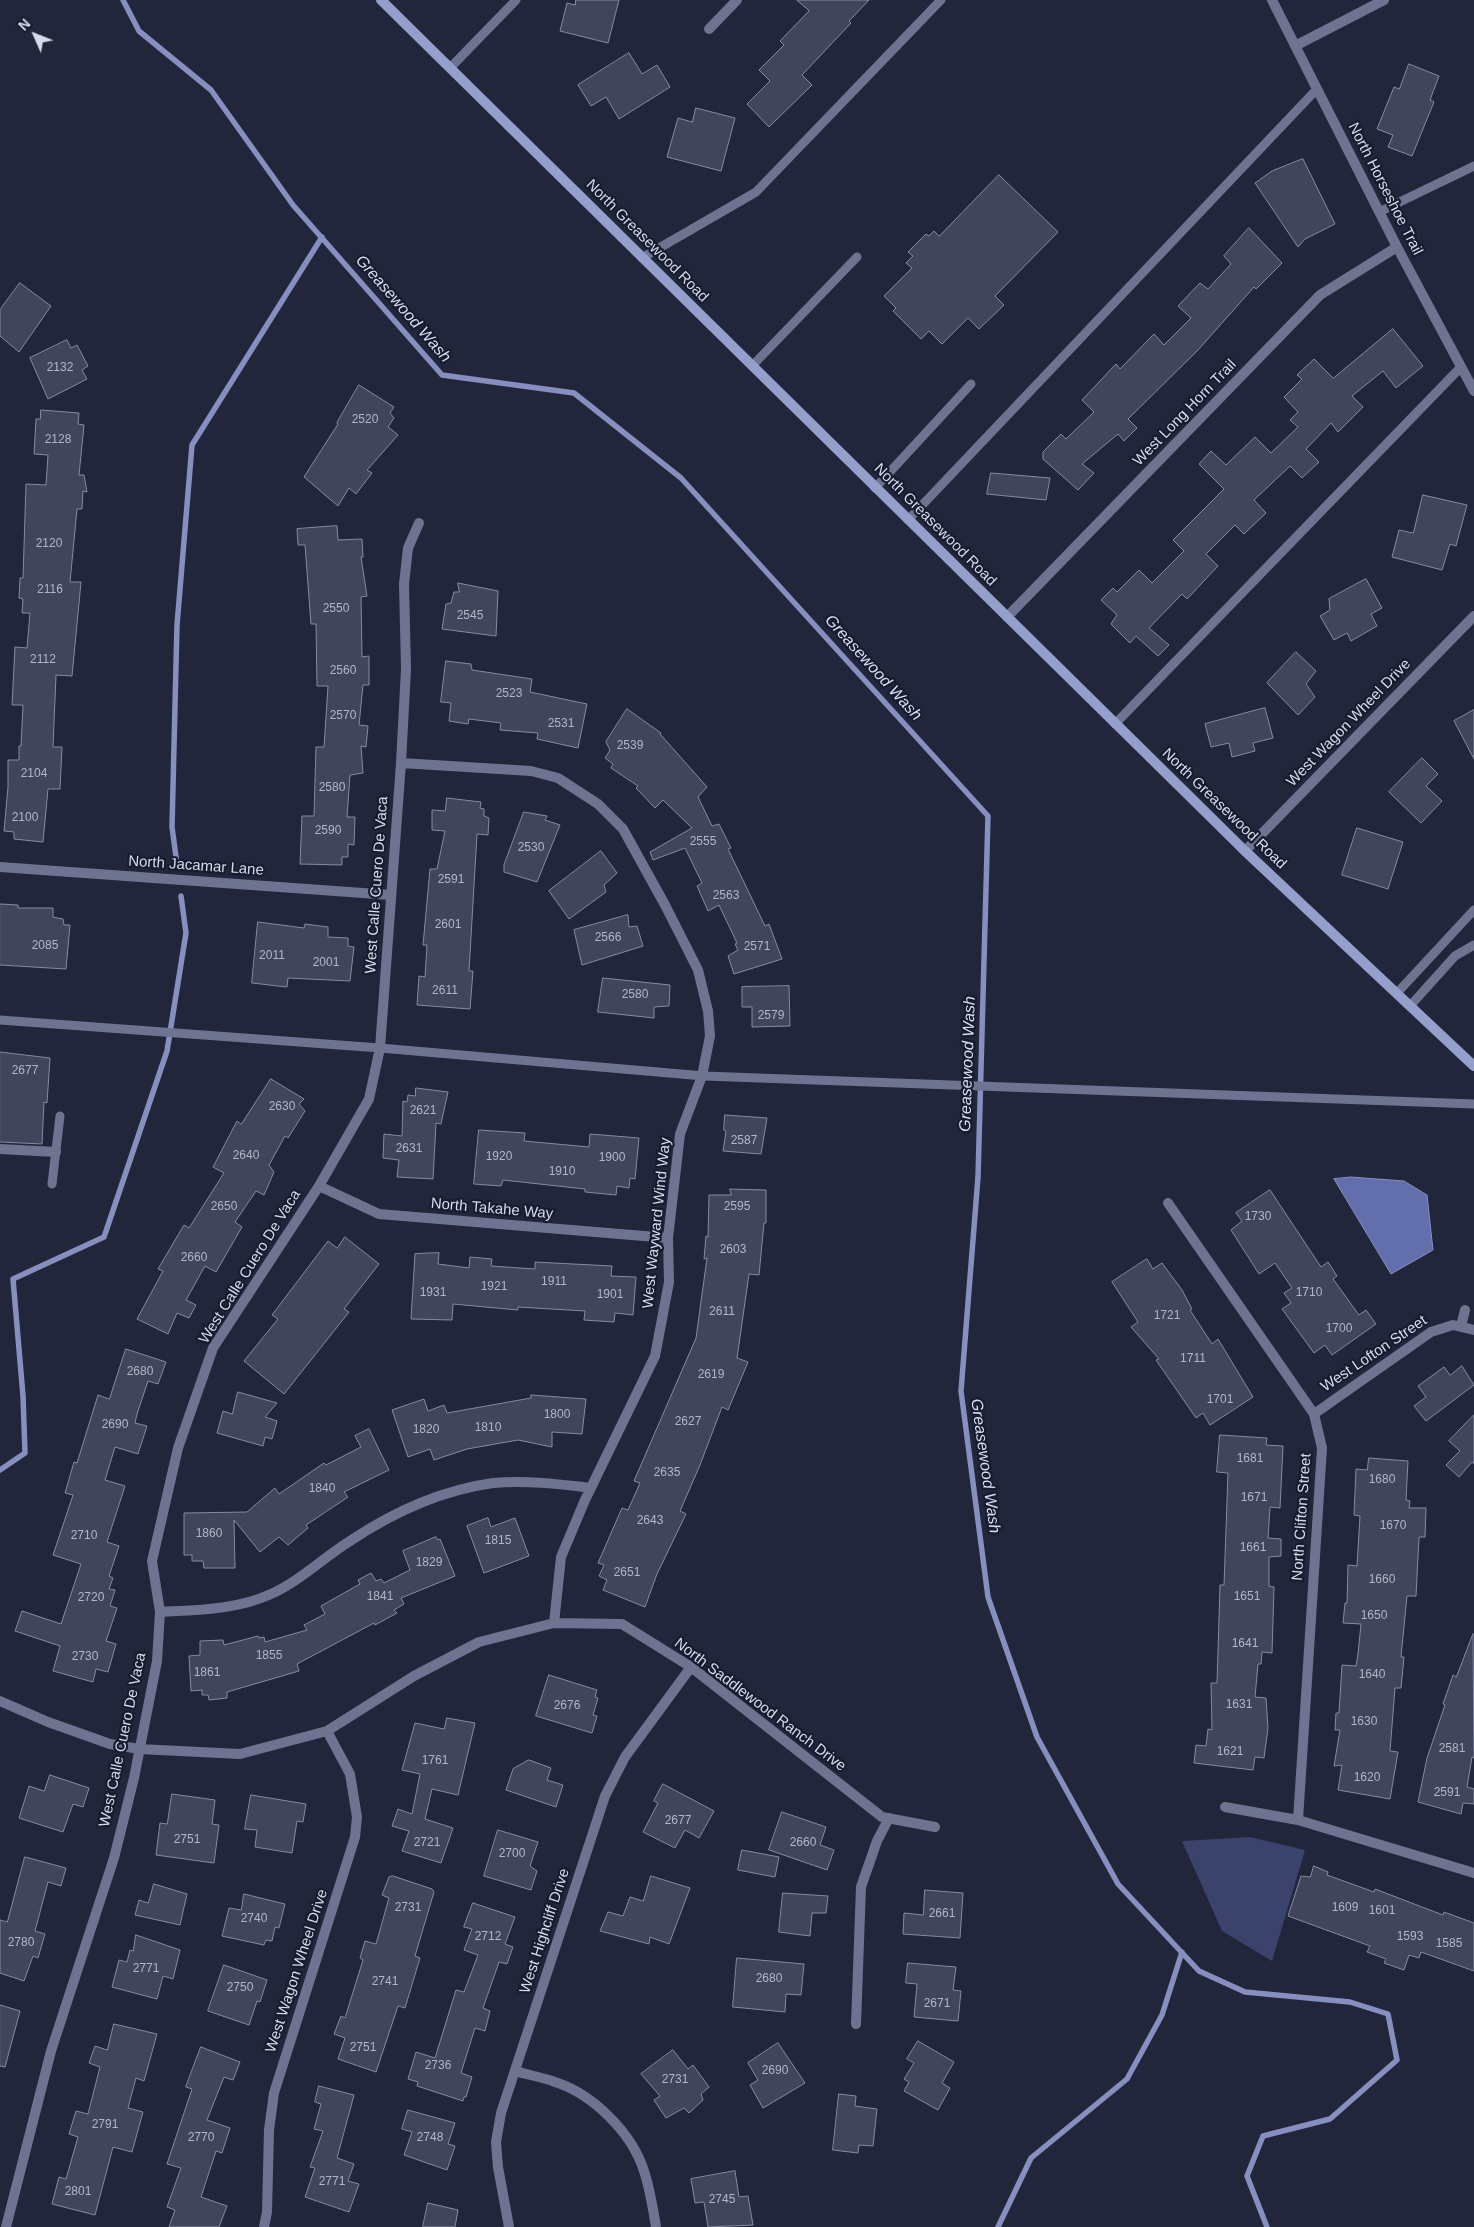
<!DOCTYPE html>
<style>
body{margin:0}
#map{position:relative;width:1474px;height:2227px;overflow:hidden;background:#22263b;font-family:Helvetica,sans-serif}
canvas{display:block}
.north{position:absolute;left:10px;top:10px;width:50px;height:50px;-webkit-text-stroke:4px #181c31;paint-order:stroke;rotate:314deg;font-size:14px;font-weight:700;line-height:20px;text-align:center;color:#d8dbea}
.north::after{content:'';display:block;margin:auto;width:18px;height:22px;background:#d8dbea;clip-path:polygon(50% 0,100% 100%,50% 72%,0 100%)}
</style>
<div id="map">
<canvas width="1474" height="2227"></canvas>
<div class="north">N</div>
</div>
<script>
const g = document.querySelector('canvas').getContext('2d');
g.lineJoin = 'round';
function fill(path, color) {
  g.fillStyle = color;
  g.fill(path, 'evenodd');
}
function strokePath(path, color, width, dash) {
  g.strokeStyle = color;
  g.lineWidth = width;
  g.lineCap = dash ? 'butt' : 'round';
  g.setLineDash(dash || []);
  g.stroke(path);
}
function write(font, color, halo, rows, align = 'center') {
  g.font = font + ' Helvetica,sans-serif';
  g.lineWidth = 4.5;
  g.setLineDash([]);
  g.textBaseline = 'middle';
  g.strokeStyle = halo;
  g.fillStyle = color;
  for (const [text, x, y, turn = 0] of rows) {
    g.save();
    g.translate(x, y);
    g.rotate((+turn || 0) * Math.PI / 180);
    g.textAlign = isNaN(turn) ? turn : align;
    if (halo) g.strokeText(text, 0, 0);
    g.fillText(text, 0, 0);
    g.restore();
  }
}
const green = new Path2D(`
 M1250,1837L1305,1850L1272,1961L1222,1931L1182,1841Z`);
const water = new Path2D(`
 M1351,1177L1404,1181L1427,1195L1433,1250L1391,1274L1334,1179Z`);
const stream = new Path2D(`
 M123,0L139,31L211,90L293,205L442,375L574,393L681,478L988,816L978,1177L961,1391L988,1597L1037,1737L1118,1884L1199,1971L1245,1992L1350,2002L1388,2014L1397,2060L1330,2119L1263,2136L1247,2176L1267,2227
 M177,864L172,827L177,625L192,445L322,237
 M0,1470L25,1453L23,1396L13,1279L104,1237L167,1051L186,933L181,896
 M998,2227L1031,2158L1127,2079L1162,2015L1182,1952`);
const building = new Path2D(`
 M576,0H619L608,43L560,31L567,3L575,5Z
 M797,0H869L849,21L851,23L802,75L812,85L769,127L747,104L770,81L759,70L784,45L780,41L809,11Z
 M629,53L642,74L657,65L670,87L619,119L606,97L591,106L578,85Z
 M1409,64L1439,76L1430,100L1434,102L1412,156L1388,147L1393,135L1377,129L1394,87L1399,89Z
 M696,108L735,118L721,171L667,157L678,118L692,122Z
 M1303,159L1335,224L1305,239L1298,247L1255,183L1272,171Z
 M999,175L1058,232L995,296L1004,305L979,329L968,318L942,344L929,331L921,339L893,311L896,308L884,296L912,268L906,263L913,256L908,252L926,234L929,236L934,231L939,236Z
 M1249,228L1282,263L1256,289L1254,287L1198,350L1128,419L1137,428L1124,441L1118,434L1082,464L1094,473L1078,490L1043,459V452L1061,434L1066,439L1094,412L1082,400L1116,364L1120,369L1154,334L1164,345L1191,318L1178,306L1200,283L1208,289L1231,264L1224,256Z
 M20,283L51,306L19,352L0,336V310Z
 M1393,329L1423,366L1396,388L1383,371L1352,396L1363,407L1338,432L1331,423L1306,449L1319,462L1302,478L1290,466L1254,500L1266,513L1244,534L1235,525L1206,554L1218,566L1187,599L1182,594L1149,628L1169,645L1158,656L1136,636L1130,643L1111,624L1117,615L1101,600L1113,588L1117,592L1139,570L1152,583L1184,551L1173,540L1224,489L1199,464L1211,451L1226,465L1255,437L1271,453L1298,427L1290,420L1298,412L1284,397L1302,379L1297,375L1314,359L1333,378Z
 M67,340L71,348L77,345L88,366L82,370L87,379L48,399L30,358Z
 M359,385L394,407L390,413L394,418L388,427L398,435L367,470L372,473L356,494L349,488L338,506L304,477L338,424L337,423Z
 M41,410L79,413L78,424L84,425L79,475H84L87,492L83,491L82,509H77L70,582H81L72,676L56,675L53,747H62L60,789H48L43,842L14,839V832L4,831L8,787V760H19V746H21L23,705H12L15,647L27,648L30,613H22L23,599L19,598L20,578H23L26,484L46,485L48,455L34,454L36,419H40Z
 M991,473L1050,478L1046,500L987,494Z
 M1423,495L1467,505L1456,546L1450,544L1442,570L1392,557L1399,530L1413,533Z
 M337,526L338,540L362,539L363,557H361L367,596L361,597L362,657L369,656V685H363L359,725L368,726L366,747L361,746L363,773L350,775L347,817H355L354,845L348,844V857H342V865L300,864L302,816H314L316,747H324L328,686H317L316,624H311L305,545H298L297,529Z
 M1366,579L1382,608L1371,614L1377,626L1351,641L1347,633L1334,640L1320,616L1330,610L1329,599Z
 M458,583L498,591L496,636L442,629L446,604L451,603L454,592H459Z
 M1296,652L1316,671L1306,684L1315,697L1298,715L1267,683Z
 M446,661L471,664L472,670L532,679L530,692L587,704L578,748L537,739L538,733L500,730L501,723L469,719L468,724L449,721L451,703L441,702Z
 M1265,708L1273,738L1253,743L1255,751L1232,757L1229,743L1211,747L1205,724Z
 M627,709L661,733L660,734L707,787L698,797L712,826L719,824L731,848L728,849L765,926L769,924L782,959L734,974L728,956L738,950L735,944L737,943L719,905L708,911L697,886L702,883L685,848L653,860L650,852L692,828L663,800L655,808L636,788L638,786L611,768L613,764L605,758L610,750L606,742Z
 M1474,710V759L1454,721Z
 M1422,758L1438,774L1426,786L1442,801L1421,823L1389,792Z
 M447,798L481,802L480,808L484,809V816L489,818L488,835L477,834L469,971H473L470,1009L417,1005L419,976L425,977L427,945H423L430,869H437L445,831L432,830V810L445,811Z
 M524,812L547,816L545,820L560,825L537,882L504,872V865Z
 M1357,828L1403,842L1388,889L1342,875Z
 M601,851L617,873L604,885L606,892L569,919L549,891Z
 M0,904L18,905V908H53V917L63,919L64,925H70L66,969L0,965Z
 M628,915L629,927L637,926L643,946L582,965L574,930Z
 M258,922L304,928L305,924L328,927V937L348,938V946L354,947L350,981L288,978L287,987L252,983Z
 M603,978L670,985L669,1006L654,1007V1018L598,1012Z
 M789,986L790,1026L752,1027V1007H742V987Z
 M0,1052L50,1058L47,1103L44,1102L42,1144L0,1142Z
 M271,1079L304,1099L299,1104L305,1111L288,1138L285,1136L269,1165L274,1172L264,1195L256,1191L235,1222L242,1227L216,1272L205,1266L186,1300L196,1305L189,1318L177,1313L168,1334L137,1319L163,1271L158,1269L184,1225L189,1228L224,1173L213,1167L237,1121L241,1124Z
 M416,1088L448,1092L441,1124L436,1123L433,1179L397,1177L399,1160L383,1158L384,1134L402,1136L403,1101L407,1102L408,1095L415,1096Z
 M725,1115L767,1118L761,1154L723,1151L726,1131L724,1130Z
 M479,1130L525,1133L524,1141L589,1147L590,1134L639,1138L635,1179L630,1178L629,1188L617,1186L616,1195L585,1192V1189L503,1180L501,1186L474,1184Z
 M730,1189L766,1190V1223H764L759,1275L749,1274L737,1358L748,1362L728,1410L722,1407L700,1465L680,1511L686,1514L657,1574L645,1607L603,1590L607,1580L599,1576L604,1565L598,1563L622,1508L628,1510L640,1483L634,1481L696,1338L707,1258L704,1259L706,1236L708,1237L709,1195H731Z
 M1270,1190L1321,1267L1328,1262L1337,1276L1333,1279L1359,1315L1366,1310L1376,1324L1332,1355L1325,1345L1314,1353L1282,1309L1291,1303L1284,1293L1292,1288L1275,1263L1259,1274L1231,1230L1242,1221L1236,1213Z
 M345,1237L379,1264L344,1309L349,1312L284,1394L244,1361L278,1319L272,1315L328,1241L337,1248Z
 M439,1253L438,1264L469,1268L470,1257L492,1259L491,1266L535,1269V1262L612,1266L611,1276L636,1277L633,1315L615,1313L614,1322L584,1320L585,1311L518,1307V1310L453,1304L452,1320L411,1319L415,1254Z
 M1147,1259L1153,1269L1162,1263L1182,1290L1192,1309L1190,1310L1212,1344L1218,1339L1253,1397L1210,1425L1203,1413L1196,1418L1156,1360L1159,1359L1131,1327L1138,1322L1112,1282Z
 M126,1349L166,1362L158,1384L148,1381L137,1414L135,1423L147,1426L138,1454L115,1447L105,1480L125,1486L107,1542L119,1546L109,1576L113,1578L109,1589L115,1590L110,1606L117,1608L106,1641L116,1644L108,1672L96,1669L93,1682L53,1671L60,1646L15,1631L22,1611L61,1624L81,1564L53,1555L73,1495L65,1493L74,1462L77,1463L98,1395L109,1399Z
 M1462,1366L1474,1385L1426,1421L1414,1406L1426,1397L1418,1386L1444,1367L1450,1375Z
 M238,1392L277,1403L265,1417L277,1421L272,1439L265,1437L263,1446L217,1433L223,1411L232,1414Z
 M531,1395L586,1399L582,1434L552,1432V1447L518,1440L467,1449L434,1460L430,1449L408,1457L392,1410L424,1399L428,1411L444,1405L447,1413L531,1398Z
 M1474,1415V1464L1472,1462L1459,1477L1446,1465L1460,1451L1449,1441Z
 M369,1429L389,1470L344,1492L348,1497L306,1525L308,1528L288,1545L279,1537L260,1552L234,1520L235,1568H204L203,1561H192V1555H184V1513L247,1512L275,1488L279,1494L324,1463L326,1465L361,1447L355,1436Z
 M1220,1435L1267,1438L1266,1445L1283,1446L1280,1508L1270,1507L1268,1538L1281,1539V1556L1269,1557V1586L1274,1587L1272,1653L1262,1652L1261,1664H1258L1255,1697L1266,1698L1268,1728L1264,1758L1255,1757L1253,1770L1194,1763L1196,1745L1206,1746L1208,1729L1212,1730L1211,1683H1217L1220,1585H1224L1228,1473L1217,1472Z
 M1369,1458L1408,1461L1406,1500L1410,1501L1409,1508H1426L1425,1537H1419L1416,1596H1407L1401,1657H1404L1401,1688H1395L1390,1751L1398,1752L1390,1799L1338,1790L1342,1765L1334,1766L1340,1730H1335L1336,1713H1339L1342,1665L1356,1666L1358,1654L1361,1624L1343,1623L1345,1603H1347L1348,1565L1357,1566L1360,1516L1354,1515L1356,1469L1367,1470Z
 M488,1518L491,1527L515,1518L529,1556L484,1573L467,1526Z
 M436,1537L438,1540L440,1539L455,1576L401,1598L404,1604L394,1610L397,1613L375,1625L374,1623L297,1664L299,1671L227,1692V1698L209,1700L208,1695H202V1690L191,1691L189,1656L200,1655V1641L223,1640L224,1645L258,1636L259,1638L264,1637L265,1642L307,1630L304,1625L325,1614L321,1606L360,1584L358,1580L371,1573L376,1581L381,1579L384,1583L410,1570L403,1551Z
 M1473,1634L1474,1758L1472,1757L1467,1787L1474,1789V1804L1463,1803L1461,1814L1418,1802L1427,1758L1445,1705L1443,1704L1453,1675L1456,1677Z
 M549,1675L597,1690L595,1697L598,1698L593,1715L597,1716L592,1733L536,1716Z
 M447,1718L475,1723L458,1795L432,1789L425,1819L453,1828L441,1863L402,1851L409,1831L392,1826L398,1809L412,1814L420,1774L402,1770L415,1723L444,1729Z
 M529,1760L551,1768L547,1780L563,1785L556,1807L506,1790L513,1769Z
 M50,1775L89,1788L83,1807L73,1804L63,1832L19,1818L29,1786L44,1791Z
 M663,1784L714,1811L699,1838L685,1830L675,1848L643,1832L658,1803L654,1801Z
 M172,1794L215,1800L212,1824L219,1825L214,1863L156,1855L160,1823L167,1824Z
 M251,1795L306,1804L303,1822L297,1821L292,1853L255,1847L257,1830L245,1829Z
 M782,1812L826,1827L820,1845L834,1850L827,1870L769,1850Z
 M498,1830L538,1842L530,1866L537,1871L531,1890L484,1876Z
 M742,1850L779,1857L775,1877L738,1870Z
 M25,1857L66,1868L61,1886L48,1882L35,1931L45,1934L38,1958L33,1956L24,1981L0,1973V1920L7,1922Z
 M1314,1866L1328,1872L1327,1875L1374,1892L1375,1889L1443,1915L1444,1912L1474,1923V1971L1421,1952L1419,1958L1409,1955L1404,1970L1384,1963L1386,1959L1367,1952L1370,1946L1288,1916L1301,1876L1310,1877Z
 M393,1876L432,1889L434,1892L415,1956L420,1958L405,2008L398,2006L376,2072L338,2059L345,2038L334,2034L341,2016L345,2018L363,1960L360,1958L365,1941L376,1944L389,1898L382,1895L389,1877Z
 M651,1876L690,1888L669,1944L650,1937L649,1944L600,1931L608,1912L623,1916L630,1897L643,1901Z
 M154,1884L187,1894L180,1925L135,1915L139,1900L148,1903Z
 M925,1890L963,1893L960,1938L903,1934L904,1913L923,1915Z
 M783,1893L828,1896L826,1913H812L810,1936L779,1932Z
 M244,1894L285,1904L279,1928L275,1927L272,1941L266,1940L264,1945L222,1936L229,1908L241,1910Z
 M473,1903L515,1917L505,1944L513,1947L507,1964L499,1962L483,2008L490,2011L485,2031L475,2028L461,2073L472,2077L466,2097H464L463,2101L417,2086L418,2082L408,2079L416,2052L435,2058L456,1990L464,1992L478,1955L464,1950L472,1929L464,1927Z
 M136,1935L180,1950L173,1979L163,1976L157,1999L112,1987L119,1960L127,1962L130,1950L133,1951Z
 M737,1958L804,1964L801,1995L786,1994L785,2012L733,2007Z
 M908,1963L956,1967L953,1990L961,1991L958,2021L914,2017L917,1984L906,1983Z
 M224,1965L267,1980L260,2002L257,2001L249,2025L208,2011Z
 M0,2005L20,2011L5,2067L0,2066Z
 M114,2024L157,2034L144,2081L136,2078L128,2108L143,2112L132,2152L113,2147L95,2215L52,2204L59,2177L66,2179L78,2137L69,2134L76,2111L88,2114L100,2067L89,2063L95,2046L107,2050Z
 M918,2041L954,2062L942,2083L950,2088L938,2110L904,2091L909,2082L904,2079L914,2063L907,2059Z
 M778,2043L805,2083L763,2108L750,2085L758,2080L748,2063Z
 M201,2047L240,2062L233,2080L224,2077L207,2120L230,2128L222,2153L216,2151L201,2197L227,2206L219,2227H169L175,2210L167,2207L181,2168L167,2164L192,2089L186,2087Z
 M673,2050L688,2069L693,2065L709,2087L701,2094L703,2100L689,2113L684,2108L666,2118L654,2100L660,2096L641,2074Z
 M319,2086L354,2095L337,2158L354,2164L348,2181L359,2184L349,2212L305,2197L315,2168L310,2167L323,2131L314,2129L321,2104L315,2102Z
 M839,2094L856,2096L855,2106L877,2109L873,2146L859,2145L858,2153L833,2150Z
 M408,2110L455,2123L448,2144L455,2146L447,2170L404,2155L412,2132L402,2129Z
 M735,2171L739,2197L748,2196L753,2225L708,2227L704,2202L695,2203L691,2179Z
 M428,2203L458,2210L455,2227H423Z`);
const lane = new Path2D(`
 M450,68L516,0
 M1379,212L1474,166
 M642,258L756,192L941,0
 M752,366L857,257
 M875,488L971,384
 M908,520L1317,89
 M1115,724L1461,367
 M1397,993L1474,910
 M1410,1006L1455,956L1474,945
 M0,1020L380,1048L704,1076L1474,1104
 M52,1184L60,1116`);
const street = new Path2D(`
 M1272,0L1397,247L1474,391
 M709,29L737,0
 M1295,46L1384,0
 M1007,617L1320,295L1397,247
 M401,763L531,771L558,778L598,804L623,829L665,905L698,970L708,1011L710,1036L702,1076L680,1134L668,1238L669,1282L655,1356L585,1500L561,1557L554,1623
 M1245,851L1474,616
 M0,867L391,895
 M0,1149L56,1152
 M319,1186L379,1214L668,1238
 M1168,1203L1314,1414L1322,1448L1298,1820
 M1461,1326L1465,1310
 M1314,1414L1431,1332L1453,1325L1474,1330
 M160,1612C197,1610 236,1610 271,1594C300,1581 323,1558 350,1541C392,1513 442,1490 493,1483C525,1480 559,1484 591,1488
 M0,1701L48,1722L110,1744L139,1749L240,1754L327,1731L414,1676L479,1642L554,1623L622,1624L691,1667L882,1817L935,1827
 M1225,1807L1298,1820L1474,1873
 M856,2024L861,1887L877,1841L889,1818
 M515,2071C528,2075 542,2077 555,2082C593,2094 632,2133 644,2171C650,2189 653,2209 656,2227
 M6,2227L51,2051L114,1858L134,1778L157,1661L160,1612L152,1561L178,1448L213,1348L319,1186L369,1099L380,1048L401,763L406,669L404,584L408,548L419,523
 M264,2227L267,2212L269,2130L274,2093L355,1837L357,1817L350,1774L327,1731
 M509,2227L498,2167L496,2142L501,2113L605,1796L625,1757L691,1667`);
const secondary = new Path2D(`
 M381,0L1245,851L1474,1066`);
const numberNames = [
 ["2132",60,368],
 ["2520",365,420],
 ["2128",58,440],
 ["2120",49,544],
 ["2116",50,590],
 ["2550",336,609],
 ["2545",470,616],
 ["2112",43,660],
 ["2560",343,671],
 ["2523",509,694],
 ["2570",343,716],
 ["2531",561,724],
 ["2539",630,746],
 ["2104",34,774],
 ["2580",332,788],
 ["2100",25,818],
 ["2590",328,831],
 ["2555",703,842],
 ["2530",531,848],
 ["2591",451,880],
 ["2563",726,896],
 ["2601",448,925],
 ["2566",608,938],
 ["2085",45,946],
 ["2571",757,947],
 ["2011",272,956],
 ["2001",326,963],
 ["2611",445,991],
 ["2580",635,995],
 ["2579",771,1016],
 ["2677",25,1071],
 ["2630",282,1107],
 ["2621",423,1111],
 ["2587",744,1141],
 ["2631",409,1149],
 ["2640",246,1156],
 ["1920",499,1157],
 ["1900",612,1158],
 ["1910",562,1172],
 ["2650",224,1207],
 ["2595",737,1207],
 ["1730",1258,1217],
 ["2603",733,1250],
 ["2660",194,1258],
 ["1911",554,1282],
 ["1921",494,1287],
 ["1931",433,1293],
 ["1710",1309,1293],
 ["1901",610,1295],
 ["2611",722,1312],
 ["1721",1167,1316],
 ["1700",1339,1329],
 ["1711",1193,1359],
 ["2680",140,1372],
 ["2619",711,1375],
 ["1701",1220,1400],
 ["1800",557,1415],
 ["2627",688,1422],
 ["2690",115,1425],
 ["1810",488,1428],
 ["1820",426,1430],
 ["1681",1250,1459],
 ["2635",667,1473],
 ["1680",1382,1480],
 ["1840",322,1489],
 ["1671",1254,1498],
 ["2643",650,1521],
 ["1670",1393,1526],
 ["1860",209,1534],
 ["2710",84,1536],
 ["1815",498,1541],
 ["1661",1253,1548],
 ["1829",429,1563],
 ["2651",627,1573],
 ["1660",1382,1580],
 ["1841",380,1597],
 ["1651",1247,1597],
 ["2720",91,1598],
 ["1650",1374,1616],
 ["1641",1245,1644],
 ["1855",269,1656],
 ["2730",85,1657],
 ["1861",207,1673],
 ["1640",1372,1675],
 ["1631",1239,1705],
 ["2676",567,1706],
 ["1630",1364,1722],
 ["2581",1452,1749],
 ["1621",1230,1752],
 ["1761",435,1761],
 ["1620",1367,1778],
 ["2591",1447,1793],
 ["2677",678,1821],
 ["2751",187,1840],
 ["2721",427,1843],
 ["2660",803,1843],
 ["2700",512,1854],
 ["2731",408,1908],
 ["1609",1345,1908],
 ["1601",1382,1911],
 ["2661",942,1914],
 ["2740",254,1919],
 ["2712",488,1937],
 ["1593",1410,1937],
 ["2780",21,1943],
 ["1585",1449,1944],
 ["2771",146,1969],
 ["2680",769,1979],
 ["2741",385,1982],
 ["2750",240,1988],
 ["2671",937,2004],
 ["2751",363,2048],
 ["2736",438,2066],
 ["2690",775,2071],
 ["2731",675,2080],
 ["2791",105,2125],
 ["2770",201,2138],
 ["2748",430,2138],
 ["2771",332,2182],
 ["2801",78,2192],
 ["2745",722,2200]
];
const streetNames = [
 ["North Horseshoe Trail",1385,189,63],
 ["North Greasewood Road",647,241,45],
 ["West Long Horn Trail",1185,413,-46],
 ["North Greasewood Road",935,525,45],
 ["West Wagon Wheel Drive",1349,723,-46],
 ["North Greasewood Road",1224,809,44],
 ["North Jacamar Lane",196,866,4],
 ["West Calle Cuero De Vaca",377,885,-86],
 ["North Takahe Way",492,1209,5],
 ["West Wayward Wind Way",657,1223,-84],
 ["West Calle Cuero De Vaca",250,1267,-58],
 ["West Lofton Street",1374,1354,-34],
 ["North Clifton Street",1302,1517,-86],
 ["North Saddlewood Ranch Drive",760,1705,37],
 ["West Calle Cuero De Vaca",123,1740,-78],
 ["West Highcliff Drive",545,1931,-72],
 ["West Wagon Wheel Drive",297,1971,-72]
];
const waterNames = [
 ["Greasewood Wash",403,309,49],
 ["Greasewood Wash",873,668,48],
 ["Greasewood Wash",968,1064,-88],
 ["Greasewood Wash",985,1466,82]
];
fill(green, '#3b426b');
fill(water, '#636ead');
strokePath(water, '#868fbf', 1);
strokePath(stream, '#868fbf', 5.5);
fill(building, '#40455c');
strokePath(building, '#858ba5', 1);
strokePath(lane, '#6e7490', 9);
strokePath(street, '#6e7490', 10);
strokePath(secondary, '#959fcc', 10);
write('12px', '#b2b6c6', null, numberNames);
write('15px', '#d8dbea', '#181c31', streetNames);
write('italic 16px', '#d9def0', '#181c31', waterNames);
</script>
